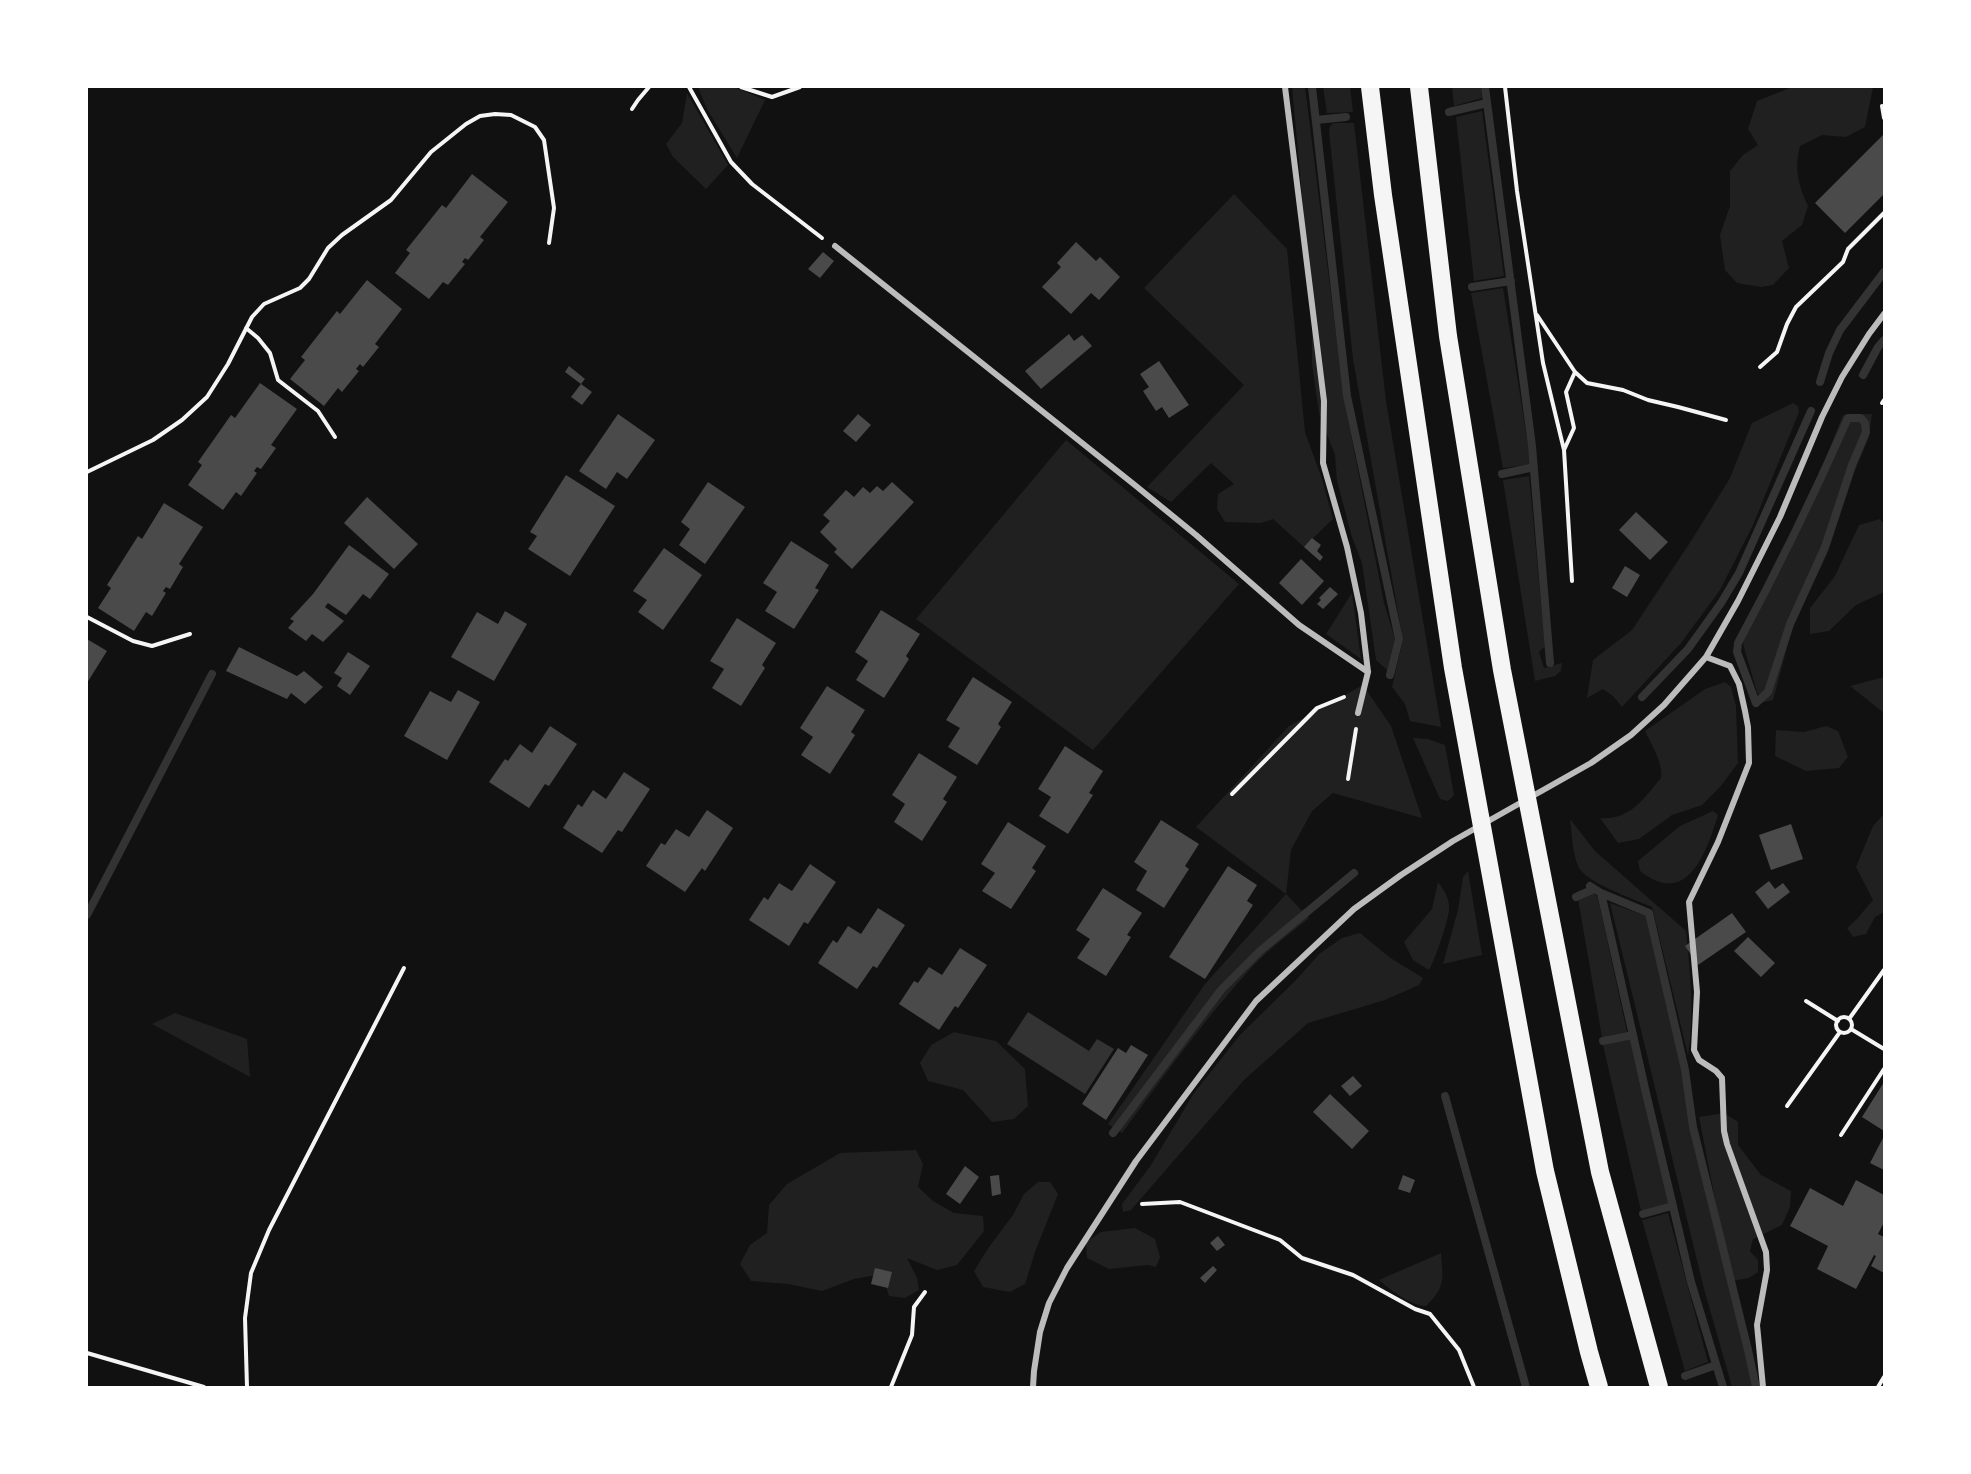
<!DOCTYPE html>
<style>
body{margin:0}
#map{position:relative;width:1971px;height:1474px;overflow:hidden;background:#111;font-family:"Varela Round",sans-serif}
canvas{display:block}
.frame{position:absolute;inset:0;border:88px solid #fff;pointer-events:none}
</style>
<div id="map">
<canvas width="1971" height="1474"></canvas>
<div class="frame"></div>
</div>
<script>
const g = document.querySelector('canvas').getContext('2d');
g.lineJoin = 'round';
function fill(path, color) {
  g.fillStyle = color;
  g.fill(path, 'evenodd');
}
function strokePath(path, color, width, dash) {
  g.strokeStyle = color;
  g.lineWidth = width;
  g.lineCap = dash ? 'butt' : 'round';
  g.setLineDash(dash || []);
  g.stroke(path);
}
const green = new Path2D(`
 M698,87H734L765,100L737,158L707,109Z
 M1292,87H1305L1344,399L1384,603L1395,639L1387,670L1376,660L1362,563L1352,537L1337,481L1335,455L1319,413L1312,364V303Z
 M1323,87H1350L1353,112L1327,113Z
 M1452,87H1481L1482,98L1454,106Z
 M1792,87H1873L1865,127L1846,137L1822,135L1800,146C1794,168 1798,185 1808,206L1802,225L1782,241L1789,268L1773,285L1761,287L1737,283L1725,270L1720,235L1730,206V171L1743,155L1758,145L1748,129L1757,101Z
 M687,93L728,165L706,189L673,157L666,144L682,123Z
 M1482,111L1504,276L1474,281L1456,117Z
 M1334,123H1354L1386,401L1441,727L1410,721L1405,704L1392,687L1403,640L1353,359L1329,131L1330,126Z
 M1234,194L1287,249L1305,432L1322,479L1333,519L1304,547L1273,519L1261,523L1225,522L1217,509L1218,494L1234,484L1211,463L1171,502L1147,487L1244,385L1144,288Z
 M1503,288L1531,464L1503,468L1471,293Z
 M1793,403L1798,406L1799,412L1753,525L1720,590L1681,643L1622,707L1613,696L1603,689L1587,698L1593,660L1632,630L1691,541L1730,478L1752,423Z
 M1872,414L1869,437L1854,473L1828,552L1792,629L1773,700L1764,702L1757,692L1743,644L1746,630L1792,543L1843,415Z
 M1066,440L1239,584L1093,750L916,619Z
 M1529,476L1545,646L1539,652L1544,668L1562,663L1561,671L1555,676L1535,681L1503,480Z
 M1880,519L1884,524V592L1856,605L1829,631L1810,634V608L1835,576L1859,525Z
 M1352,593L1361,659L1326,634Z
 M1884,677V713L1850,686Z
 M1725,682L1731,687L1736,706L1738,763L1720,787L1702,805L1672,815L1639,839L1618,843L1600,818C1631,820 1643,799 1661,778C1663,763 1652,745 1645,731L1705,689Z
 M1363,685L1391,726L1422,818L1333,793L1312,811L1291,850L1286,894L1309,918C1291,933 1270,948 1253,966C1205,1018 1164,1076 1122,1133L1108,1124L1205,984L1286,894L1196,827L1289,726Z
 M1826,726L1838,731L1848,757L1839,768L1806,771L1775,756L1776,730L1804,732Z
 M1413,738L1428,739L1445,745L1454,795L1448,801L1440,799Z
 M1713,811L1718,815C1706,854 1687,908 1640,871L1638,861L1680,826Z
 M1884,814V912L1875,917L1866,934L1853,937L1847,928L1856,920L1873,900L1856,867L1873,826Z
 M1570,819L1595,851L1686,931C1690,972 1695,1014 1688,1055L1652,907C1636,900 1584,882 1578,866C1572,852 1572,834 1570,819Z
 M1468,871L1482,955L1443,964L1458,910L1463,877Z
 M1438,882C1444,890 1450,899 1449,909C1449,919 1435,960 1429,970L1413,960L1404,942L1432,909Z
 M1593,892L1598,898L1627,1032L1602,1037L1578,899Z
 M1610,903L1646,916L1681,1070L1695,1150L1746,1355L1752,1353L1758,1387H1732L1704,1289Z
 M1360,933L1389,957L1423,978L1419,985L1385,1000L1308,1023L1244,1080L1131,1210L1123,1212L1122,1204L1151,1165L1194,1093L1240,1035L1297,979L1319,954L1342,938Z
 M175,1013L247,1039L250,1077L152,1024Z
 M954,1032L996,1041L1025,1069L1028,1106L1014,1119L992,1122L963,1090L928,1081L920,1063L931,1045Z
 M1631,1039L1669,1203L1641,1211L1603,1045Z
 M1724,1113L1738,1122V1145L1761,1175L1791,1191L1790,1207L1782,1225L1753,1239L1750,1251L1758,1260V1272L1749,1278L1731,1281L1699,1117Z
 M916,1150L923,1164L918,1187L933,1201L954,1213L983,1216L984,1231L957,1265L937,1270L907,1258L917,1278L919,1290L905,1298L889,1296L882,1274L854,1279L822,1291L788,1284L751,1281L740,1264L750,1245L767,1233L769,1205L787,1184L840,1153Z
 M1038,1182H1050L1058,1194L1035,1252L1025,1284L1010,1292L983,1287L974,1271L989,1247L1013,1215L1024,1194Z
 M1668,1213L1708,1362L1685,1371L1642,1220Z
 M1135,1228L1155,1239L1160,1257L1156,1267L1148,1265L1109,1269L1087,1258L1086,1242L1101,1232Z
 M1441,1253C1443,1279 1446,1287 1426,1306C1409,1305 1392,1291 1379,1280Z`);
const water = new Path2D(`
 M1028,1012L1089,1051L1097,1039L1114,1049L1085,1094L1007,1044Z`);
const stream = new Path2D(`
 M1312,87L1347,396L1399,639L1390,675
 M1485,87L1532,446L1550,663
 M1449,112L1487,103
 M1316,120L1346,117
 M1472,287L1511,281
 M1863,375L1878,347L1884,340
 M1820,382L1829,353L1840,330L1884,272
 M1848,418H1861L1865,423L1866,432L1852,465L1825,547L1790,624L1768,692L1756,703L1737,652L1738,643C1778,569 1814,495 1848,418Z
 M1502,474L1534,467
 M1642,697L1688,649L1721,603L1739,573L1811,411
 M1590,886L1601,893L1649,913L1685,1070L1693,1127L1748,1350L1756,1387
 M1601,893L1646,1093L1691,1282L1723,1387
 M1576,897L1594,889
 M87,915L212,674
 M1603,1041L1633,1035
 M1445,1096L1526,1387
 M1113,1133L1221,990L1260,951L1354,873
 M1643,1214L1672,1206
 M1685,1376L1716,1365`);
const building = new Path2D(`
 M1884,134V194L1845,233L1815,203Z
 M472,174L508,202L480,237L484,240L468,260L465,258L462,262L465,264L448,285L443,282L429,299L395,273L410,253L406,250L442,205L446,208Z
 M1076,242L1096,261L1100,257L1120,277L1099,300L1091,293L1071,314L1042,287L1061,267L1057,263Z
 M823,252L834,261L820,278L808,269Z
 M367,280L402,309L375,344L379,347L363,367L360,364L356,369L359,371L342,392L338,388L324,406L290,379L305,360L301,357L337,311L340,314Z
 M1069,334L1074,341L1082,335L1092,346L1041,389L1025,371Z
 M1159,361L1189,405L1169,418L1162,407L1156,411L1143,391L1149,387L1140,374Z
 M569,366L585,379L581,384L565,372Z
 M260,383L297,409L271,445L276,448L261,469L257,467L254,471L257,473L241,496L236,492L223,510L188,485L202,465L198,462L231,415L235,418Z
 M581,384L592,392L582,405L571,397Z
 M618,414L655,440L627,479L617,472L606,489L579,471Z
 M858,414L871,425L856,442L843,431Z
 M566,475L615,506L570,576L528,549L537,536L530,532Z
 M708,482L745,507L705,564L679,545L690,529L681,522Z
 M892,482L914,502L852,569L834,552L837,549L820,532L830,521L823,515L846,490L854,497L863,487L870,493L877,486L883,491Z
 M367,497L418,544L394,569L344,523Z
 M164,503L203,527L179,564L183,567L170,589L166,587L163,591L166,593L152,616L146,612L134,631L98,608L111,588L107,585L138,536L142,539Z
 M1636,512L1668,542L1650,560L1619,530Z
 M1312,538L1321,545L1317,551L1323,557L1320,561L1304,547Z
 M791,541L829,565L815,588L819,590L794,629L765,611L777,592L763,583Z
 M349,545L389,574L370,599L363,594L346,615L328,603L325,607L344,621L323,642L312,634L306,641L288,628L294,621L290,619L313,594Z
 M664,548L702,575L663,630L638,612L647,600L633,591Z
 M1301,559L1324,581L1302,605L1279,583Z
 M1625,566L1640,575L1627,597L1612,588Z
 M1330,587L1338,594L1323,609L1317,604L1321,600L1319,598Z
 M881,610L920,634L906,656L909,659L884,698L856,680L868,661L855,652Z
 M505,611L527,624L494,681L451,657L477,612L498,624Z
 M737,618L776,643L762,665L765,668L741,706L712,688L724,669L710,661Z
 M87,639L107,651L87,683Z
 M239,647L297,676L304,671L323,687L305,704L291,693L287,699L226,671Z
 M348,652L370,666L350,695L337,686L342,678L334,673Z
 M973,677L1012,702L998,724L1001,727L977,765L948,747L960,728L946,720Z
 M827,686L865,710L851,732L855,735L830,774L801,755L813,737L800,728Z
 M458,690L480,702L447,760L404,736L430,691L451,702Z
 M550,726L577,744L549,786L545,784L529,808L489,782L505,759L508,761L520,744L532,753Z
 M1065,746L1103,771L1089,793L1093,795L1068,834L1039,816L1051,797L1038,789Z
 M919,753L957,777L943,799L947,802L922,841L894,822L905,804L892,795Z
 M624,772L650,789L622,832L618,830L602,853L563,828L578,804L582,807L593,790L606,799Z
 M707,810L733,828L705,871L702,868L685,892L646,866L661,843L665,845L676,829L689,837Z
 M1161,820L1199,844L1185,866L1189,869L1164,908L1136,890L1147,871L1134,862Z
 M1008,822L1046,846L1032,868L1036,871L1011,909L982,891L995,873L981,864Z
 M1791,824L1803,859L1771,870L1759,835Z
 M810,864L836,882L808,924L804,922L789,946L749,920L764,897L768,900L779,883L792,891Z
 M1228,866L1257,885L1247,901L1253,905L1205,979L1169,957Z
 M1769,881L1775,889L1783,883L1790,892L1768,909L1755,892Z
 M1103,888L1142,913L1127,935L1131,937L1106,976L1077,958L1090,939L1076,930Z
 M878,908L905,925L877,968L873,966L857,989L818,963L833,940L837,943L848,926L861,934Z
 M1732,913L1746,932L1698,965L1685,946Z
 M1748,937L1775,963L1761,977L1734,951Z
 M960,948L987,965L958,1008L955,1006L939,1030L899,1004L914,981L918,983L929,967L942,975Z
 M1131,1045L1148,1055L1106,1120L1082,1104L1118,1048L1126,1053Z
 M1353,1076L1362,1086L1350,1096L1341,1086Z
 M1884,1082V1131L1862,1117Z
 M1330,1094L1369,1131L1352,1149L1313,1112Z
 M1884,1136V1170L1870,1163Z
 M965,1166L979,1177L960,1204L946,1194Z
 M999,1175L1001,1194L992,1196L990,1176Z
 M1403,1175L1415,1180L1410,1193L1398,1189Z
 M1856,1180L1884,1195V1222L1878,1234L1884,1237V1273L1871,1266L1876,1256L1874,1255L1856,1289L1817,1269L1828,1246L1790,1226L1810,1188L1843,1206Z
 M1218,1236L1225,1245L1217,1251L1210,1243Z
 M1213,1266L1217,1270L1205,1283L1200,1278Z
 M875,1268L892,1272L888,1288L871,1284Z`);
const path = new Path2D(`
 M689,87L731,162L752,184L822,238
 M741,87L772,97L800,87
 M1505,87L1517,191L1543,363L1564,450L1572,581
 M1882,106L1884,118
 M632,109L638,100L649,87
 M1537,315L1575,372L1587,383L1623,390L1648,400L1678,407L1726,420
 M246,328L258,338L270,353L278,380L318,411L335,437
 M1760,367L1777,352L1787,324L1796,307L1843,262L1848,249L1884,213
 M1882,403L1884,400
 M1564,450L1574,428L1566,392L1575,372
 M87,472L153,440L182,420L207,397L228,364L252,317L264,304L300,288L309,279L328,248L342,235L391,200L431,152L466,124L480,116L495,114L511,115L535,127L544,140L554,208L549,243
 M87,617L133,641L152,646L190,634
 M1348,779L1356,729
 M1232,794L1317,708L1344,697
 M1806,1001L1838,1021
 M1836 1025a8 8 0 1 1 16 0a8 8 0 1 1-16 0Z
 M1849,1019L1884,970
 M1851,1029L1884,1049
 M1787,1106L1840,1032
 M1841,1135L1884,1069
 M1142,1204L1180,1202L1280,1240L1302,1258L1353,1275L1415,1309L1430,1314L1459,1350L1474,1387
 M87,1353L204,1387
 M247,1387L245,1318L251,1273L269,1230L404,968
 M891,1387L912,1335L914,1307L925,1292
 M1878,1387L1884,1377`);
const minor = new Path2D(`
 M1285,87L1324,401L1323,463L1347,547L1361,613L1368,672L1358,713
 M835,246L1136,486L1196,535L1299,625L1368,672
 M1706,657L1730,666L1739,684L1745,711L1748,727L1749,763L1718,842L1689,902L1697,992L1694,1050L1699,1060L1716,1071L1722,1078L1724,1131L1727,1144L1766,1252L1767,1270L1757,1325L1763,1387
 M1033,1387L1034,1371L1040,1332L1049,1303L1067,1268L1136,1161L1256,1001L1354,909L1401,875L1453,841L1591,763L1631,735L1664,705L1706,657L1738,601L1780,517L1822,417L1842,377L1869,334L1884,314`);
const motorway = new Path2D(`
 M1370,87L1383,195L1453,668L1545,1171L1589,1352L1599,1387
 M1419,87L1448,336L1502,670L1600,1172L1659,1387`);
fill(green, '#202020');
fill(water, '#333');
strokePath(stream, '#333', 8);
fill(building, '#4a4a4a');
strokePath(path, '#f5f5f5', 4);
strokePath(minor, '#bcbcbc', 6);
strokePath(motorway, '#f5f5f5', 18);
</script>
